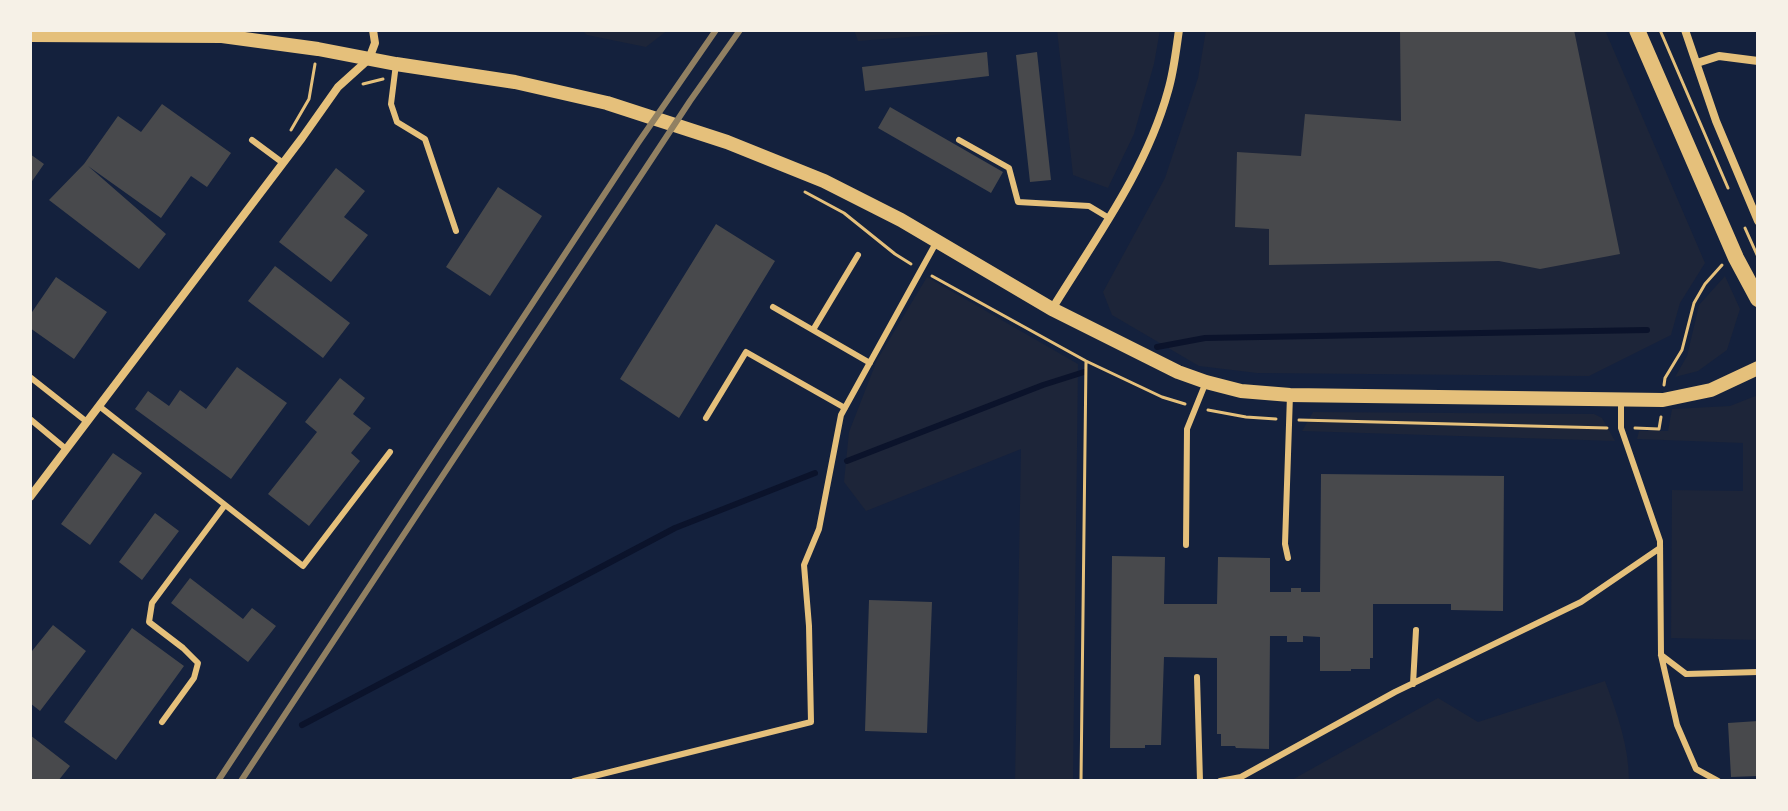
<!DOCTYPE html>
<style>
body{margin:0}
#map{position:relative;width:1788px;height:811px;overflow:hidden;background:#14213d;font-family:"Golos Text",sans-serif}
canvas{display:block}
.frame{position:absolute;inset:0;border:32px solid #f6f1e7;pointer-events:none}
</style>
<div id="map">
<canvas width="1788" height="811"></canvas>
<div class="frame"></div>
</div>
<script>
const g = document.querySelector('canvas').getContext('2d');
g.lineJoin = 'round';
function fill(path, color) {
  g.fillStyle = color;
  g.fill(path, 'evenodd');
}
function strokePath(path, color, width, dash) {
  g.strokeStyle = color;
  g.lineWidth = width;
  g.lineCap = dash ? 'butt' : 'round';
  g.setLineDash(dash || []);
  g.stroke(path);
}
const green = new Path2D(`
 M582,30H668L646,47L587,35Z
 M854,30H998L858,41Z
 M1057,30H1160L1154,64L1134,134L1108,188L1073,175Z
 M1206,30H1605L1705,263L1680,303L1671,335L1589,376L1257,373L1199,366L1112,315L1103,292L1165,178L1198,78Z
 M1725,276L1740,309L1727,350L1698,371L1675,377L1687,356L1699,305Z
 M927,277L1078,364L1073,781H1015L1021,449L866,511L844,482L849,432L877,360Z
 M1758,395V640L1671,638L1672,490L1743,491V443L1637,439L1639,431H1668L1672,409L1730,406Z
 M1313,412L1594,414L1602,418L1615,441L1302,431Z
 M1605,681C1617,713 1629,746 1629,781H1290L1438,698L1478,722Z`);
const stream = new Path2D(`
 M1157,347L1205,338L1647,330
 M847,461L1043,385L1084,372
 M302,725L675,528L815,473`);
const building = new Path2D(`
 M1400,30H1574L1620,254L1540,269L1499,261L1269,265V229L1235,227L1237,152L1301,156L1305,114L1401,121Z
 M987,52L989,76L865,91L862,67Z
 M1037,52L1051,180L1030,182L1016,55Z
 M162,104L231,153L207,187L191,176L161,218L88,166L166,234L139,269L49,200L84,164L118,116L141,132Z
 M890,107L1003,172L991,193L878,128Z
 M30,154L44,164L30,184Z
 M336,168L365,191L344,217L368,235L331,282L279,242Z
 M498,187L542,216L490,296L446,267Z
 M716,224L775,261L679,418L620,379Z
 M275,266L350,323L323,358L248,301Z
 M56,277L107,312L74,359L30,328V315Z
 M237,367L287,403L231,479L135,409L148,391L169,406L180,390L206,409Z
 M340,378L365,398L353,414L371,428L351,453L360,461L309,526L268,494L317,432L305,422Z
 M113,453L142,473L90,545L61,524Z
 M1321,474L1504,476L1503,611L1451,610V604H1373V658H1370V669H1351V671H1320V637L1303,636V642H1287V636H1270L1269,749L1236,748L1235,746H1221V734H1217V658L1164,657L1161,745H1145V748H1110L1112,556L1165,557L1164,604H1217L1218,557L1270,558V592H1291V588H1301V592H1320Z
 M155,513L179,531L142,580L119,562Z
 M190,578L243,619L252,608L276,626L248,662L171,603Z
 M869,600L932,602L927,733L865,731Z
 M53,625L86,651L40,711L30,703V650L32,651Z
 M132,628L184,666L116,760L64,722Z
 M1758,721V776L1731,777L1728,723Z
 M30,735L70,766L58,781H34L30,778Z`);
const path = new Path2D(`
 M1660,30L1728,188
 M363,84L383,79
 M291,130L309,99L315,64
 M805,192L844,213L895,254L911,264
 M1745,228L1758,257
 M932,276L1086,361L1162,397L1185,404
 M1664,385L1665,378L1682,350L1694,303L1705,284L1722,265
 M1208,410L1246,417L1276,419
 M1299,420L1607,428
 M1635,428L1659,429L1661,417
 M1081,781L1086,361`);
const service = new Path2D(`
 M396,64L391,104L397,122L425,139L456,231
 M252,140L283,163
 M959,140L1009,168L1018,202L1089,206L1109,218
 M773,307L870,363
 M813,330L858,255
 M30,377L87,422
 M1621,399V428L1660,541L1661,655L1677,725L1696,769L1718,781
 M99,406L303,566L390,452
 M706,418L746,352L845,408
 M30,419L66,449
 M1186,545L1187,429L1206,382
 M1288,558L1285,544L1290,395
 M1661,655L1686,674L1758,672
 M1197,677L1200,781
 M1413,684L1416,630
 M162,722L194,678L198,663L183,648L149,622L152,603L225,505
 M574,781L811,722L809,626L804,565L819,529L841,415L937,241
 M1220,781L1241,777L1395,692L1581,602L1660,548`);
const minor = new Path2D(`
 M1685,30L1716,121L1758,221
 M1697,63L1719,56L1758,61
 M1052,309C1095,239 1146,171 1168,91C1174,71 1176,50 1179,30
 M30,497L302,138L338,87L369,59L375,43L373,30`);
const tertiary = new Path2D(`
 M30,35L222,36L318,49L396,64L515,82L607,103L727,142L824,181L901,220L1052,309L1178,372L1206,382L1241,391L1290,395L1663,400L1711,390L1758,368`);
const secondary = new Path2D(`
 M1637,30L1736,258L1758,299`);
const rail = new Path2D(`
 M218,781L638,143L716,30
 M241,781L690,101L740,30`);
fill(green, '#1d2539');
strokePath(stream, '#0b132b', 6);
fill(building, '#48494c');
strokePath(path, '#e5c07b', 3);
strokePath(service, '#e5c07b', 6);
strokePath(minor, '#e5c07b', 8);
strokePath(tertiary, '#e5c07b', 14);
strokePath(secondary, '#e5c07b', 16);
strokePath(rail, '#918062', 6);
</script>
